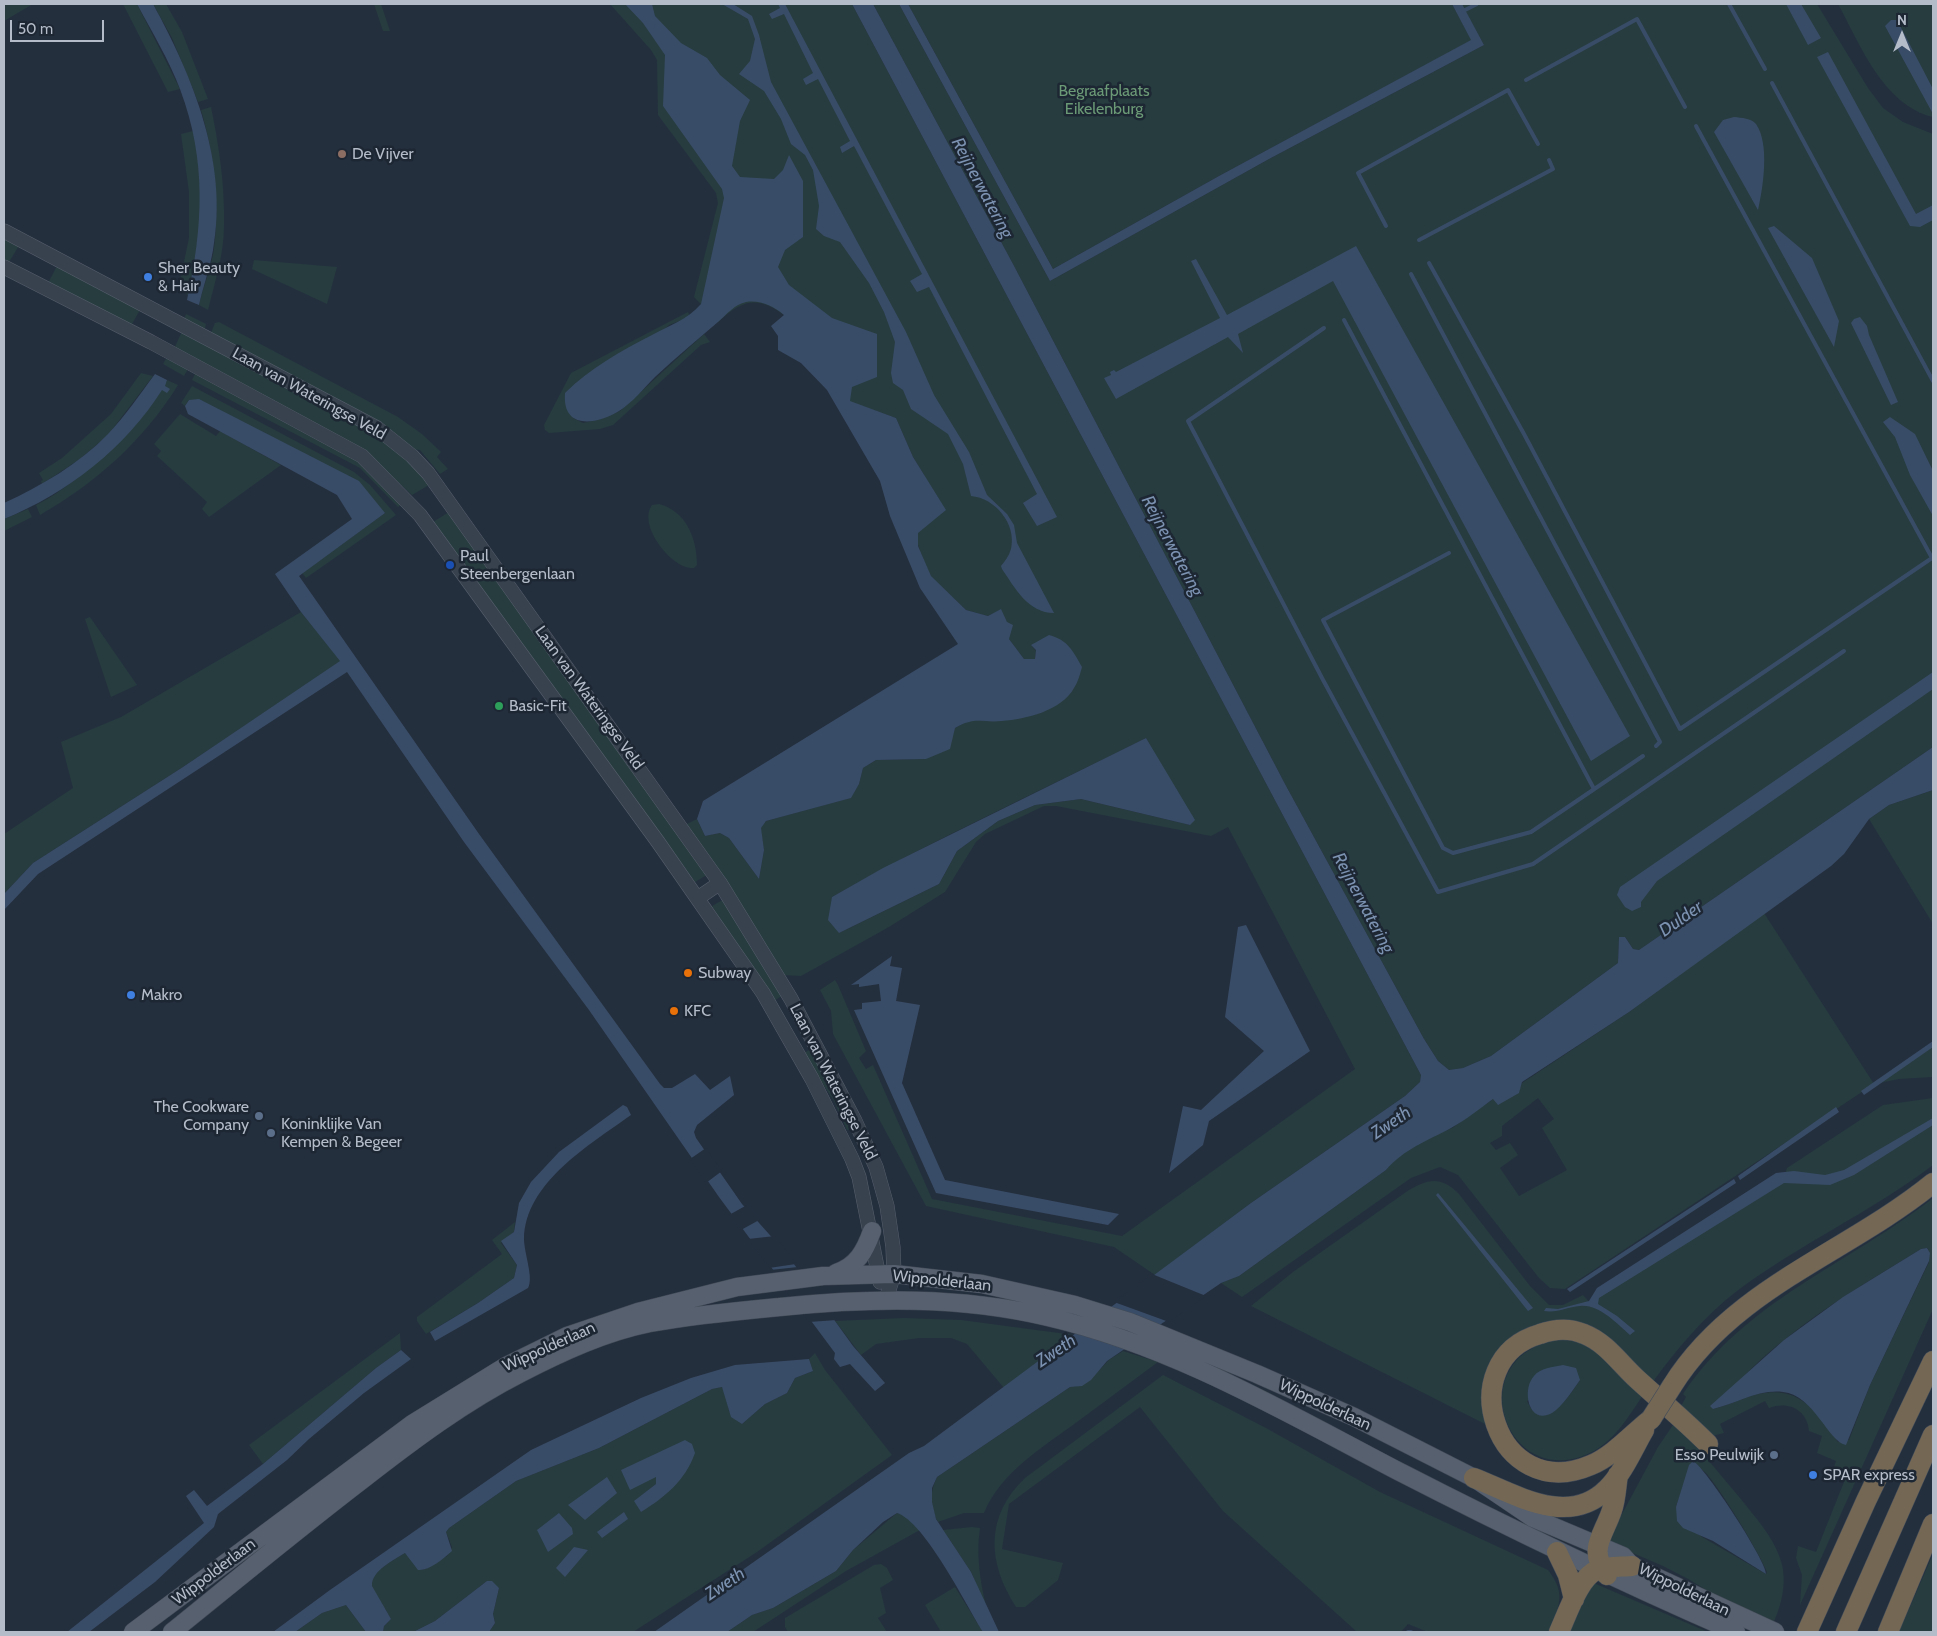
<!DOCTYPE html>
<style>
body{margin:0}
#map{position:relative;width:1937px;height:1636px;overflow:hidden;background:#242f3e;font-family:Cabin,sans-serif}
canvas{display:block}
.frame{position:absolute;inset:0;border:5px solid #b4bcc9;pointer-events:none}
.north{position:absolute;left:1877px;top:10px;width:50px;height:50px;-webkit-text-stroke:4px #1d2633;paint-order:stroke;rotate:0deg;font-size:14px;font-weight:700;line-height:20px;text-align:center;color:#b4bcc9}
.north::after{content:'';display:block;margin:auto;width:18px;height:22px;background:#b4bcc9;clip-path:polygon(50% 0,100% 100%,50% 72%,0 100%)}
.scale{position:absolute;left:10px;top:20px;width:94px;height:22px;box-sizing:border-box;border:2px solid #b4bcc9;border-top:0;padding-left:6px;font-size:15px;line-height:18px;white-space:nowrap;color:#b4bcc9;-webkit-text-stroke:4px #1d2633;paint-order:stroke}
</style>
<div id="map">
<canvas width="1937" height="1636"></canvas>
<div class="frame"></div>
<div class="north">N</div>
<div class="scale">50 m</div>
</div>
<script>
const g = document.querySelector('canvas').getContext('2d');
g.lineJoin = 'round';
function fill(path, color) {
  g.fillStyle = color;
  g.fill(path, 'evenodd');
}
function strokePath(path, color, width, dash) {
  g.strokeStyle = color;
  g.lineWidth = width;
  g.lineCap = dash ? 'butt' : 'round';
  g.setLineDash(dash || []);
  g.stroke(path);
}
function write(font, color, halo, rows, align = 'center') {
  g.font = font + ' Cabin,sans-serif';
  g.lineWidth = 5;
  g.setLineDash([]);
  g.textBaseline = 'middle';
  g.strokeStyle = halo;
  g.fillStyle = color;
  for (const [text, x, y, turn = 0] of rows) {
    g.save();
    g.translate(x, y);
    g.rotate((+turn || 0) * Math.PI / 180);
    g.textAlign = isNaN(turn) ? turn : align;
    if (halo) g.strokeText(text, 0, 0);
    g.fillText(text, 0, 0);
    g.restore();
  }
}
const green = new Path2D(`
 M4,4H33L4,21Z
 M123,4H137L180,89L168,92Z
 M153,4H166L182,32L208,99L198,102L172,38Z
 M374,4H381L390,31H383Z
 M610,4H852L1421,1075L1420,1082L1405,1096L1251,1203L1155,1275L1114,1247L926,1206L833,1034L831,1011L820,990L835,980L838,985L866,1051L859,1058L866,1069L873,1065L932,1199L1122,1236L1355,1069L1228,827L1211,836L1056,806H1044L985,834L976,842L945,892L889,927L801,976L782,975L685,825L697,819L705,836L720,833L729,838L759,879L764,850L760,828L766,821L850,798L859,784L863,768L876,760L926,759L955,728L970,720L1002,721L1082,667L1031,645L1036,651L1035,659H1024L1009,639L1007,622L1000,610L988,616L966,610L929,575L914,534L944,508L913,457L896,418L850,402L784,315C757,295 742,300 718,322L694,297L718,203L716,193L658,115L657,60L651,50ZM1146,738L1190,825L1081,799L1035,805L998,821L957,851L939,884L839,933L832,897C934,839 1041,791 1146,738Z
 M873,4H899L1050,281L1269,159L1484,45L1461,4H1817L1868,88L1883,108L1903,122L1933,134V747L1639,950L1633,949L1625,937H1619L1618,963L1491,1056L1463,1068L1449,1070L1438,1061L1424,1039L1285,784L1013,264Z
 M908,4H1452L1472,40L1219,176L1053,269Z
 M1838,4H1933V117C1883,105 1860,44 1838,4Z
 M211,107C219,146 225,185 224,226C224,254 215,282 208,310L199,305C203,287 211,268 214,249C220,203 214,154 201,110Z
 M193,131C209,184 199,243 188,295L178,290L189,238V192L181,134Z
 M4,235L20,244L9,262L4,260Z
 M254,260L337,267L327,304L252,269Z
 M58,264L141,308L131,326L48,283Z
 M688,312L690,317L669,325L573,418L583,423L597,420L620,411L704,334L710,342L701,345L613,425L600,429L549,433L545,430L544,425L571,373Z
 M186,314L206,324L204,333L183,321Z
 M219,322L398,417L422,434L441,452L437,457L448,469L440,474L420,450L410,449L210,335L215,323Z
 M183,329L389,443L415,467L429,485L412,495L372,458L174,349Z
 M167,357L188,369L184,376L163,364Z
 M196,372L351,454L402,504L398,507L360,468L192,380Z
 M141,373L153,376L108,435L80,459L42,484L41,481L43,480L39,473L62,458L111,414Z
 M167,380L178,385C144,440 96,483 40,515L36,505C75,487 149,419 167,380Z
 M192,386L354,472L370,485L396,515L306,578L302,573L385,513L189,400L185,406L181,403Z
 M180,414L216,436L220,431L281,465L209,517L202,509L207,502L157,456L161,451L154,444Z
 M659,504C686,511 697,538 697,565L694,568C672,570 637,525 652,505Z
 M28,509L32,517L4,531V519Z
 M449,512L710,873L695,882L433,522Z
 M301,612L341,661L183,767L33,863L4,894V834L73,788L61,742L121,717Z
 M90,617L137,685L111,697L85,619Z
 M1933,790V924L1869,819L1889,805Z
 M726,898L785,994L772,1002L712,906Z
 M1764,913L1874,1084L1933,1043V1077L1899,1079L1874,1084L1565,1289L1550,1288L1539,1278L1458,1175L1440,1167L1411,1178L1242,1297L1221,1283L1239,1276L1386,1170L1396,1158L1426,1139L1452,1128L1493,1099L1518,1093L1522,1083L1629,1012ZM1538,1098L1554,1119L1542,1128L1567,1170L1519,1196L1500,1168L1518,1155L1510,1143L1496,1150L1490,1143L1502,1136V1126Z
 M813,1047L851,1129L847,1130L834,1101L803,1054Z
 M1933,1098V1165C1871,1212 1800,1244 1737,1291C1704,1316 1677,1349 1652,1383L1592,1331L1514,1342L1491,1427L1251,1306L1293,1272L1406,1192C1427,1179 1440,1175 1459,1194L1530,1286L1549,1305H1563L1583,1295L1592,1305L1598,1297L1773,1189L1783,1179L1787,1168L1883,1105Z
 M1933,1198V1309L1800,1605L1802,1575L1796,1558L1798,1546L1816,1552L1848,1472L1834,1467L1836,1461L1817,1453L1822,1436L1809,1431C1807,1409 1788,1401 1769,1408L1765,1401L1720,1424L1724,1433L1712,1436L1680,1408L1686,1397L1683,1394C1746,1300 1847,1265 1933,1198ZM1928,1248L1929,1262L1870,1385L1849,1440L1838,1442C1815,1409 1798,1384 1754,1395C1740,1399 1727,1406 1713,1409C1735,1385 1758,1360 1784,1340C1827,1305 1874,1278 1921,1249Z
 M515,1222L514,1232L501,1243L517,1265L514,1278L478,1303L426,1334L417,1321V1317L502,1254L492,1240Z
 M904,1318L961,1320L1074,1335L1004,1388L967,1344L951,1338H919L876,1344L861,1355L835,1321Z
 M400,1333L401,1350L376,1368L263,1464L249,1445Z
 M1558,1339L1575,1341L1590,1347L1643,1395C1630,1415 1614,1441 1592,1452C1508,1495 1457,1359 1558,1339ZM1580,1380C1572,1392 1552,1423 1536,1413C1532,1411 1529,1405 1527,1401Z
 M1123,1351L1158,1362C1131,1382 1104,1402 1077,1422C1043,1447 1001,1472 984,1513H964L938,1522C929,1508 930,1491 937,1477L1070,1387C1088,1385 1094,1375 1106,1363C1110,1358 1117,1355 1123,1351Z
 M815,1353L825,1370L892,1455L757,1552L633,1632H489L495,1623L493,1614L499,1588L487,1581L435,1621L413,1632H383L384,1626L391,1619L371,1586C371,1571 394,1560 405,1553L423,1570L447,1556L452,1547L446,1532L449,1528L516,1481L599,1448L712,1389L722,1387L726,1393L729,1411L742,1424L765,1404L787,1393L795,1378L813,1371L809,1359ZM691,1444L641,1512L635,1501L656,1484V1476L630,1489Z
 M1163,1375L1266,1428L1380,1492L1548,1570C1567,1594 1559,1607 1548,1632H1428L1408,1624L1401,1632H1357L1223,1511L1140,1407L1009,1504L1002,1549L1063,1563L1058,1580L1025,1607H1016C987,1562 985,1516 1025,1478Z
 M1673,1425C1699,1447 1718,1472 1740,1498C1755,1517 1772,1535 1780,1558C1788,1580 1782,1604 1773,1624L1729,1604L1690,1580L1663,1566L1607,1542L1658,1447ZM1691,1463C1696,1466 1703,1470 1707,1474C1726,1498 1754,1544 1767,1572L1766,1574L1702,1537L1676,1507Z
 M897,1513L904,1515L920,1530L846,1571L753,1632H727L752,1615L773,1608L836,1571L853,1550Z
 M972,1527L980,1528C976,1555 980,1580 986,1606L971,1572L943,1530Z
 M1933,1554V1632H1899Z
 M881,1564L887,1568L893,1580L880,1588L886,1613L878,1618L887,1632H788L785,1627V1618L874,1565Z
 M1590,1583L1596,1584L1708,1632H1565Z
 M955,1587L983,1632H941L925,1605Z
 M346,1605L366,1632H295L322,1613Z`);
const water = new Path2D(`
 M137,4H153C193,77 229,164 213,250C210,268 203,287 199,305L187,300C203,226 207,161 180,89C169,60 152,32 137,4Z
 M625,4H652L655,16L681,43L707,58L720,75L750,100L740,121L732,166L740,177L774,179L783,170L789,155L803,181V237L785,250L778,267L789,285L832,318L877,334V377L852,387L850,401L896,418L913,457L946,510L918,533V546L931,576L966,610L988,616L1001,609L1007,622L1013,625L1009,639L1024,659H1035L1036,650L1031,645L1049,635C1068,640 1073,651 1082,667C1080,674 1078,682 1074,688C1061,711 1026,719 1002,721C980,723 976,716 955,728L950,749L926,759L876,760L863,768L859,784L851,798L766,821L761,828L764,850L759,879L729,838L720,833L705,836L697,819L703,801L958,644L920,588L890,516L880,481L827,390L801,363L778,350V336L771,326L784,315C773,306 761,300 746,302C735,304 726,315 718,322C697,340 675,358 655,377C644,388 632,403 619,411C596,425 562,430 565,393C590,368 621,351 652,335C670,325 687,320 701,304L724,198L722,189L663,106L665,55L643,23Z
 M722,4H733L752,16L759,35L771,82L906,332L934,395L969,452L987,495L1007,514L1014,525L1017,543L1054,613C1028,613 1015,588 1002,569L1001,566C1005,561 1009,556 1011,549C1017,524 995,498 971,496L963,464L948,434L911,409L903,390L893,383L891,373L895,342L884,312L869,283L840,242L824,236L816,229L819,206L813,170L805,155L791,144L781,119L764,91L739,74L750,61L755,39L748,19Z
 M778,4H785L1057,517L1037,526L1023,503L1037,494L929,287L917,292L910,281L922,274L854,146L842,153L840,147L850,141L818,79L806,85L803,79L813,73L784,14L772,19L769,14L780,8Z
 M852,4H873L1013,264L1285,784L1424,1039L1438,1061L1449,1070L1463,1068L1491,1056L1618,963L1619,937H1625L1633,949L1639,950L1933,747V790L1889,805L1869,819L1844,854L1831,866L1629,1012L1522,1082L1519,1093L1498,1105L1493,1099C1479,1109 1466,1120 1451,1128C1427,1141 1404,1149 1386,1170L1239,1276L1221,1283L1107,1361L1091,1380L1082,1386L1070,1387L937,1477L932,1488V1502L936,1519L971,1572L999,1632H983C966,1605 925,1522 897,1513L883,1522L853,1550L836,1571L773,1608L752,1615L727,1632H654L909,1453L924,1446L1251,1203L1405,1096L1420,1082L1421,1075Z
 M899,4H908L1053,269L1219,176L1471,40L1452,4H1462L1484,45L1269,159L1050,281Z
 M1786,4H1801L1821,38L1808,45Z
 M1891,20H1897L1933,89V114L1885,26Z
 M1828,52L1916,214L1933,205V220L1920,227L1910,226L1817,57Z
 M1734,117C1742,118 1751,118 1756,124C1770,144 1763,188 1758,210L1714,132L1723,120Z
 M1774,226L1812,258L1839,321L1834,347L1768,228Z
 M1356,246L1630,736L1591,761L1333,281L1238,334L1243,353L1228,337L1116,399L1104,378L1111,375L1110,372L1114,370L1116,372L1220,318L1191,261L1196,259L1227,315Z
 M1860,317L1867,326L1869,335L1898,402L1891,405L1851,323L1854,319Z
 M155,374L167,380L165,386L170,389L167,393L162,390C125,448 68,493 4,519V503C41,486 79,464 108,434C126,415 140,394 155,374Z
 M199,399L359,481L385,513L299,576L479,834L660,1084L664,1088H672L695,1074L710,1090L730,1076L734,1095L697,1125L694,1132L696,1138L742,1204L786,1253L853,1346L885,1383L875,1391L850,1364L840,1367L834,1359L835,1353L719,1197L589,1010L464,842L347,672L38,874L4,910V894L33,863L183,767L340,661L301,612L275,574L352,519L337,495L188,414L185,406L189,400Z
 M1890,417L1915,434L1933,471V516L1910,475L1895,437L1883,422Z
 M1933,672V689L1657,881L1641,902V907L1632,911L1625,907L1617,895L1620,887Z
 M1146,738L1195,820L1190,825L1081,799L1035,805L998,821L957,851L939,884L839,933L828,920L832,897L883,868Z
 M1246,925L1310,1051L1209,1121L1203,1145L1169,1173L1183,1106L1201,1110L1264,1051L1225,1017L1238,927Z
 M892,956L890,966L902,968L896,1001L920,1005L902,1083L945,1180L1119,1214L1108,1225L936,1193L854,1010L862,1009V1003L881,1001L879,984L859,987V984L851,985Z
 M1933,1041V1047L1864,1095L1861,1091Z
 M623,1105L627,1107L631,1115C589,1145 525,1183 524,1239C524,1253 534,1278 528,1288L435,1341L430,1332L478,1303L514,1278L517,1265L501,1241L514,1232L519,1203L531,1182L559,1152Z
 M1836,1107L1839,1112L1740,1180L1738,1176Z
 M1933,1118V1125L1854,1175L1830,1185L1784,1183L1599,1298L1598,1304L1617,1316L1635,1331L1630,1335C1616,1323 1599,1304 1580,1306C1567,1307 1558,1313 1544,1311L1546,1308L1558,1309L1589,1301L1597,1288L1776,1173L1794,1171L1825,1175L1844,1170Z
 M1734,1179L1736,1183L1570,1292L1567,1289Z
 M1438,1193L1533,1308L1528,1311L1436,1195Z
 M1927,1248L1930,1253L1929,1261L1870,1385L1846,1445C1829,1443 1814,1395 1783,1392C1758,1389 1736,1404 1713,1409L1710,1406L1784,1340L1843,1297L1921,1249Z
 M401,1350L411,1359L364,1393L309,1439L287,1460L218,1514L214,1527L155,1582L89,1632H67L204,1523L186,1496L194,1490L207,1506L263,1464L376,1368Z
 M809,1359L813,1371L795,1378L787,1393L765,1404L742,1424L731,1417L722,1387L712,1389L599,1448L516,1481L449,1528L446,1532L452,1551C443,1559 429,1571 418,1570L405,1553C394,1560 371,1571 372,1586L391,1619L384,1626L383,1632H366L346,1605L322,1613L295,1632H273L330,1590L531,1450L641,1398L691,1378L735,1365Z
 M1563,1365L1576,1368L1580,1380C1573,1390 1562,1407 1552,1413C1529,1426 1521,1390 1534,1376C1540,1368 1553,1367 1563,1365Z
 M685,1440L692,1444L695,1453C685,1481 665,1497 641,1512L634,1501L656,1484V1477L630,1490L621,1470Z
 M1693,1461C1706,1468 1767,1562 1766,1574L1713,1541L1683,1528L1677,1521L1676,1507L1689,1465Z
 M607,1477L617,1493L585,1520L568,1505Z
 M624,1512L628,1519L602,1538L597,1532Z
 M559,1513L572,1528L573,1534L548,1552L537,1530Z
 M574,1547L588,1550L565,1577L556,1568Z
 M487,1581H492L499,1588L493,1614L495,1623L489,1632H413L435,1621Z`);
const pier = new Path2D(`
 M706,1148L722,1171L706,1183L690,1159Z
 M747,1205L761,1219L741,1230L729,1215Z
 M775,1236L788,1252L796,1264L769,1268L748,1239Z
 M798,1267L837,1320L809,1322L770,1270Z
 M1152,1274L1174,1283L1206,1296L1169,1322L1114,1302Z`);
const stream = new Path2D(`
 M1729,4L1765,69
 M1465,10L1477,4
 M1526,80L1637,19L1685,107
 M1772,83L1933,381
 M1386,226L1358,173L1508,90L1538,144
 M1419,240L1553,169L1549,160
 M1429,263L1524,434L1680,729L1932,558L1696,126
 M1411,274L1660,742L1656,746
 M1344,320L1594,789
 M1324,328L1188,421L1322,678L1438,892L1533,864L1844,651
 M1449,553L1323,620L1443,848L1453,853L1531,832L1643,756
 M1408,1632H1411`);
const tertiary = new Path2D(`
 M4,231L377,428L412,456L428,473L720,883L791,999L855,1121L876,1167L887,1206L893,1247L894,1274L886,1299
 M4,267L151,342L362,456L420,515L658,842L763,993L812,1079L852,1159L859,1177L880,1282
 M698,898L720,883`);
const primary = new Path2D(`
 M836,1273C857,1266 865,1251 872,1231
 M133,1632L412,1424L506,1366L567,1336L638,1312L737,1287L823,1276L894,1274L982,1284L1075,1305L1130,1322L1257,1374L1354,1417L1474,1478L1533,1518L1623,1556L1632,1566L1775,1632
 M172,1632C235,1581 298,1529 362,1480C412,1441 464,1402 521,1373C562,1352 605,1332 650,1323C693,1315 737,1311 780,1307C870,1298 960,1296 1048,1317C1173,1346 1285,1412 1398,1471C1509,1528 1621,1582 1736,1632`);
const motorway = new Path2D(`
 M1672,1386C1733,1288 1847,1253 1933,1183
 M1651,1419C1632,1434 1613,1456 1591,1465C1496,1506 1450,1360 1540,1334C1554,1329 1570,1328 1584,1334C1607,1343 1620,1364 1638,1380C1661,1401 1685,1421 1708,1444
 M1474,1478C1515,1494 1568,1528 1607,1489C1623,1473 1633,1449 1644,1430
 M1557,1552L1568,1575L1574,1599
 M1607,1575C1587,1549 1604,1535 1612,1510C1616,1499 1616,1486 1618,1475
 M1559,1632C1567,1615 1579,1577 1597,1570C1607,1566 1621,1567 1632,1566
 M1807,1632L1866,1501L1933,1361
 M1846,1632L1933,1435
 M1888,1632L1933,1524`);
const motorwayBridge = new Path2D(`
 M1651,1419L1672,1386`);
const markers = [
 [342,154,5,"#8d6e63"],
 [148,277,5,"#3f7fe0"],
 [450,565,5,"#1a4fb4"],
 [499,706,5,"#2e9e5b"],
 [688,973,5,"#e8710a"],
 [131,995,5,"#3f7fe0"],
 [674,1011,5,"#e8710a"],
 [259,1116,5,"#5c6f8a"],
 [271,1133,5,"#5c6f8a"],
 [1774,1455,5,"#5c6f8a"],
 [1813,1475,5,"#3f7fe0"]
];
const parkNames = [
 ["Begraafplaats",1104,91],
 ["Eikelenburg",1104,109]
];
const poiNames = [
 ["De Vijver",352,154],
 ["Sher Beauty",158,268],
 ["& Hair",158,286],
 ["Paul",460,556],
 ["Steenbergenlaan",460,574],
 ["Basic-Fit",509,706],
 ["Subway",698,973],
 ["Makro",141,995],
 ["KFC",684,1011],
 ["The Cookware",249,1107,"right"],
 ["Company",249,1125,"right"],
 ["Koninklijke Van",281,1124],
 ["Kempen & Begeer",281,1142],
 ["Esso Peulwijk",1764,1455,"right"],
 ["SPAR express",1823,1475]
];
const streetNames = [
 ["Laan van Wateringse Veld",309,394,29],
 ["Laan van Wateringse Veld",589,698,54],
 ["Laan van Wateringse Veld",833,1082,63],
 ["Wippolderlaan",942,1281,6],
 ["Wippolderlaan",549,1347,-24],
 ["Wippolderlaan",1325,1405,25],
 ["Wippolderlaan",214,1572,-37],
 ["Wippolderlaan",1684,1590,26]
];
const waterNames = [
 ["Reijnerwatering",982,188,62],
 ["Reijnerwatering",1172,546,62],
 ["Reijnerwatering",1363,903,62],
 ["Dulder",1681,919,-35],
 ["Zweth",1391,1123,-34],
 ["Zweth",1056,1351,-34],
 ["Zweth",725,1584,-34]
];
fill(green, '#263c3f');
fill(water, '#394c67');
fill(pier, '#242f3e');
strokePath(stream, '#394c67', 4);
strokePath(tertiary, '#565f6c', 15);
strokePath(primary, '#414a57', 19);
strokePath(motorway, '#434c59', 21);
strokePath(tertiary, '#38414e', 14);
strokePath(primary, '#56606e', 18);
strokePath(motorway, '#746855', 20);
strokePath(motorwayBridge, '#434c59', 21, []);
strokePath(motorwayBridge, '#746855', 20);
for (const [x, y, r, color] of markers) {
  const dot = new Path2D();
  dot.arc(x, y, r, 0, 2 * Math.PI);
  g.fillStyle = color;
  g.fill(dot);
  strokePath(dot, '#1d2633', 2);
}
write('16px', '#6b9a76', '#1d2633', parkNames);
write('16px', '#b4bcc9', '#1d2633', poiNames, 'left');
write('16px', '#b4bcc9', '#1d2633', streetNames);
write('italic 18px', '#7c92b1', '#1d2633', waterNames);
</script>
